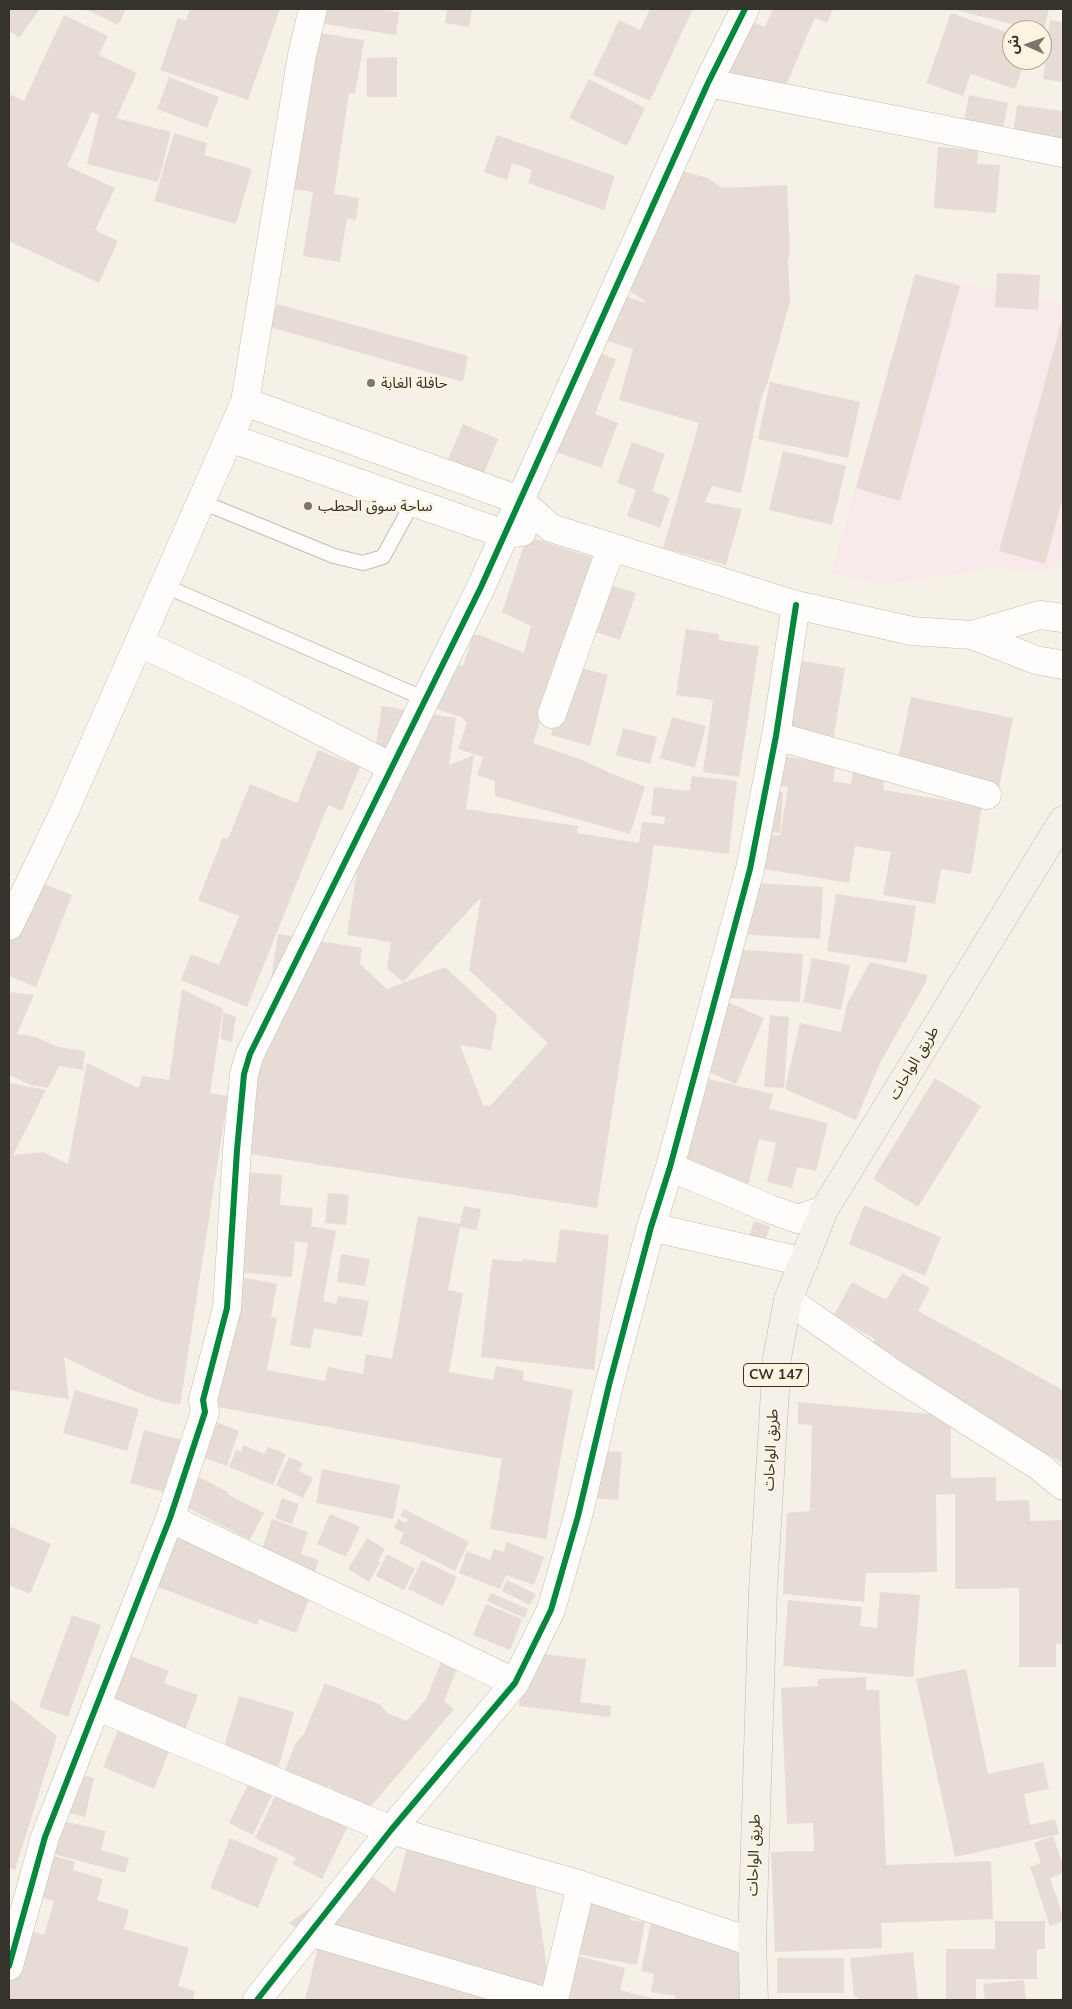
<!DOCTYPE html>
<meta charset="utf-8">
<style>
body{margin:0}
#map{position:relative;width:1072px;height:2009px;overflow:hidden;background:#f6f1e6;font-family:Mulish,"Noto Sans Arabic",sans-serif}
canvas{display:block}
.frame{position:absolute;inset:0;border:10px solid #36332c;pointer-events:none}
.north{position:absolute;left:1002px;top:20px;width:50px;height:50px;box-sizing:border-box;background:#fcf3e0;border:1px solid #ada698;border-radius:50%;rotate:272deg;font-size:14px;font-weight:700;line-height:20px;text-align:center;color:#36332c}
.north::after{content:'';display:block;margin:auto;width:18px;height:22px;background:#79766d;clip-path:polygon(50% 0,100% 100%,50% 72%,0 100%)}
</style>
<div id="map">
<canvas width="1072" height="2009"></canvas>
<div class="frame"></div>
<div class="north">ش</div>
</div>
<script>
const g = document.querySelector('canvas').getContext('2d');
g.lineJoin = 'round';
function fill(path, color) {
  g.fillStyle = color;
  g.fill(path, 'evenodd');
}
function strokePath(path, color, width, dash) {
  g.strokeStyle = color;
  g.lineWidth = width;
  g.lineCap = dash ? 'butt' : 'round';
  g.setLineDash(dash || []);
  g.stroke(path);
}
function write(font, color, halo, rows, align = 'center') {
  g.font = font + ' Mulish,"Noto Sans Arabic",sans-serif';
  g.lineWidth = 5;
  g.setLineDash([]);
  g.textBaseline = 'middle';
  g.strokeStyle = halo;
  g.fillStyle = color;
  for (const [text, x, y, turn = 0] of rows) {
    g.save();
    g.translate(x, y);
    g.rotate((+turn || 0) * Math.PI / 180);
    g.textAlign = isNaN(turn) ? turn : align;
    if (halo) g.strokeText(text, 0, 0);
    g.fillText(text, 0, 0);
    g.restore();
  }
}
const education = new Path2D(`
 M915,274L1063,304V559L1048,572L992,569L881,585L831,573Z`);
const building = new Path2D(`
 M9,9H40L19,38L9,30Z
 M85,9H126L118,25Z
 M190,9H280L248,100L160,70L178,18L186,21Z
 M313,9H384V10L399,12L396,35L311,22Z
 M447,9H472L469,27L445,23Z
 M650,9H693L650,101L593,75L619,20L640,30Z
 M773,9H833L827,23L815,17L777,107L706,76L733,14L765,27Z
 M952,9H1049L1044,30H1035Z
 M951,13L1012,34V60H1025L1015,89L971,74L963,96L926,83Z
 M64,15L108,36L99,55L137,73L116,118L171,132L158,182L87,164L99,115L92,112L67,166L115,188L95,230L118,241L99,283L9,241V94L24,101Z
 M1050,20L1063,22V82L1043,79Z
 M301,30L364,40L355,94L349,93L334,194L359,198L356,220L347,218L340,262L303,256L313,192L276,186Z
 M397,57V97H367V58Z
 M169,77L219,97L207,128L157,109Z
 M589,79L645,108L627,146L569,118Z
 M969,95L1008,103L999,148L960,141Z
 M1017,105L1063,111V164L1010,158Z
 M174,133L207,143L204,155L252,169L236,224L154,201Z
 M497,135L615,176L604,210L528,183L532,170L512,163L507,180L484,172Z
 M938,147L978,150L977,164L1000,165L996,213L934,208Z
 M656,164L708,178L722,188L787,185L790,251L788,259L790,302L768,381L761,399L741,493L712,486L705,502L742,509L726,565L663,548L699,423L619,400L633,349L590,335L602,290L647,303L614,279L628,261Z
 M997,273L1040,275L1038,310L995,307Z
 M915,274L960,286L900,501L856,488Z
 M277,304L468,356L463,382L270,327Z
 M1063,316V497L1045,564L999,551Z
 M588,349L616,359L595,414L618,423L601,468L551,450Z
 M770,382L860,402L848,458L758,439Z
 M463,424L498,439L483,476L447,462Z
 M632,442L665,454L652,491L670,498L660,528L627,516L636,490L617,483Z
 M783,451L846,466L832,525L769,510Z
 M527,536L594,558L533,743L580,759L608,772L645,787L630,834L495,796V781L477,775L483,757L458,749L467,723L461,717L430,707L445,660L463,666L473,635H480L524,653L531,626L502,612Z
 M602,582L636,593L620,640L586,629Z
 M686,629L719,634V640L759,646L739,777L703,772L713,700L676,695Z
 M780,657L845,668L832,747L767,736Z
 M570,665L608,675L590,746L551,735Z
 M911,697L1013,718L998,793L896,769Z
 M382,706L456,718L449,765L474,755L466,809L578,826L577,833L639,843L642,822L664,824L665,817L651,815L654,787L690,791L692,776L737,781L729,854L654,845L597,1208L244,1153L278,934L362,948L360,964L387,989L445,967L497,1015L491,1050L460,1045L483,1105L490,1106L548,1043L469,970L481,897L403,982L387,968L391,942L347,935Z
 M672,717L706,726L695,768L660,758Z
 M623,728L657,737L650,764L616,755Z
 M318,750L360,767L342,811L328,805L247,1007L181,980L191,954L219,965L239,916L198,900L223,837L228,839L250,784L297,803Z
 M764,753L836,765L833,781L851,784L853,771L885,776L883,790L982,806L971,874L941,869L935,904L883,895L891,852L855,846L849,883L746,866L751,831L780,836L788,787L759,782Z
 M760,790L783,792L780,833L757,831Z
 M34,880L72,895L36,987L9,976V943Z
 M739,882L823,887L820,939L736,934Z
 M836,894L916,906L907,963L827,951Z
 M733,949L803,954L800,1002L729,998Z
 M812,958L850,965L841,1010L803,1002Z
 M870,962L927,975L926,982L880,1063L856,1120L785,1089L800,1023L841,1032L847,1004Z
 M182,989L223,1009L210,1093L228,1096L180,1405L160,1401L134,1391L64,1357L69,1399L9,1390V1083L46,1090L13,1155L43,1152L68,1164L87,1063L138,1088L143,1076L169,1080Z
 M9,992L34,995L17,1034L36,1037L58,1047L85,1051L83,1070L59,1066L48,1088L31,1085L9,1075Z
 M714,996L764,1018L736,1084L686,1062Z
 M223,1012L236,1017L232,1042L221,1039Z
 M770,1015L789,1017L784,1088L764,1087Z
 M687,1074L773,1094L769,1109L828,1123L816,1171L797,1167L792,1188L767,1182L776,1143L759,1139L746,1195L671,1165Z
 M935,1078L981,1106L918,1207L873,1179Z
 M231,1171L282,1175L280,1205L313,1208L311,1226L336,1231L323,1301L336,1304L338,1296L369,1301L362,1337L314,1328L310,1349L290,1345L308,1243L295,1241L292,1277L224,1271Z
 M328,1193L349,1195L346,1225L325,1223Z
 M864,1205L941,1237L925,1276L849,1244Z
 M464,1206L481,1209L477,1230L460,1227L448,1290L463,1293L449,1372L493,1380L496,1366L524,1371L523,1380L573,1390L546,1539L490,1529L502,1459L207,1405L226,1274L277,1284L271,1317L277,1318L267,1370L325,1381L328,1367L363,1374L366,1354L392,1359L418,1216L460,1224Z
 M754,1221L770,1226L762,1252L746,1247Z
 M560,1229L609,1235L594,1370L481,1357L492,1259L522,1262L523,1259L556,1263Z
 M341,1254L370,1259L365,1286L337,1282Z
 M902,1273L930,1288L918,1311L1063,1390V1463L865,1356L875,1339L838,1318L828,1326L852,1282L886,1300Z
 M75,1390L139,1409L127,1451L63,1433Z
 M798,1402L951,1416V1478L996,1477V1501L1029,1500L1030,1521L1063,1520V1644H1056V1667H1019V1588L955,1589V1494L936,1495L937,1572L866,1573L864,1602L783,1594L787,1513L810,1511L812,1425L798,1424Z
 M214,1421L239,1431L227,1466L201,1457Z
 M144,1430L182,1440L167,1493L130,1483Z
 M243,1445L265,1454L268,1447L286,1454L273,1485L229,1467L236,1450L241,1452Z
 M586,1450L622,1452L618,1500L582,1497Z
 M289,1457L303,1463L299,1471L313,1478L303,1498L276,1485Z
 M322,1469L400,1485L393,1519L316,1503Z
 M199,1477L228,1492L227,1494L264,1513L250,1540L184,1506Z
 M282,1498L299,1504L292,1524L275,1518Z
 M404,1509L469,1542L455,1571L399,1543L404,1533L394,1528L398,1519L406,1523L408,1519L400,1516Z
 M330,1514L360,1527L346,1557L317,1544Z
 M272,1519L308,1532L301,1554L319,1560L314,1574L260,1555Z
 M9,1526L51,1544L30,1594L9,1585Z
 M176,1526L316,1581L296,1633L259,1619L257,1625L153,1585Z
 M367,1538L385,1549L378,1561L380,1562L369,1582L348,1569Z
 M507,1542L544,1557L534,1585L506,1575L500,1589L459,1573L467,1551L490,1560L494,1549L503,1552Z
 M387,1554L415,1569L404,1590L376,1576Z
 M422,1560L457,1577L443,1606L408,1589Z
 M507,1580L536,1594L530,1605L502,1591Z
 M880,1592L920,1595L913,1677L783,1666L788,1600L862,1607L860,1626L877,1628Z
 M491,1593L528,1609L524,1618L487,1601Z
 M486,1604L522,1619L510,1650L473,1635Z
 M72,1615L101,1625L68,1717L39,1707Z
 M449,1642L465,1649L444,1701L454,1709L366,1812L350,1806L328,1786L319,1797L283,1776L295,1744L304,1734L325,1683L379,1704L389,1714L407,1721L426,1699Z
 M525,1652L586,1659L580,1702L611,1706L610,1717L519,1706Z
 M125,1654L169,1671L164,1683L198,1695L182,1738L105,1709Z
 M966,1669L988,1774L1043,1762L1049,1789L1024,1794L1030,1825L1055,1819L1059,1834L955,1857L916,1679Z
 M866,1677V1690H879L886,1865L991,1861L993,1919L881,1923L882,1948L775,1952L771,1852L814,1851L813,1823L787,1824L781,1688L818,1686V1679Z
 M239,1696L294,1712L276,1776L222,1754Z
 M9,1698L57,1736L15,1870L9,1868Z
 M119,1728L170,1749L154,1789L103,1767Z
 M69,1772L94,1778L85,1817L59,1811Z
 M249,1782L273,1793L253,1835L229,1823Z
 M279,1788L350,1822L322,1879L292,1864L296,1858L255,1838Z
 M55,1819L106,1831L101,1850L129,1858L125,1873L46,1852Z
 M1053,1836L1063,1865V1873L1050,1878L1063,1916V1921L1050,1926L1030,1867L1041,1863L1034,1843Z
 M230,1838L278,1858L258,1908L210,1888Z
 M409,1840L533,1871L551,1996L536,2000H305L319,1943L289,1923L363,1870L395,1893Z
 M36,1851L75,1862L73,1870L103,1879L97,1900L129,1910L124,1929L189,1948L178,1986L195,1991L193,2000H9V1941L13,1926L44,1935L54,1901L24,1892Z
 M581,1891L633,1900L630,1920L645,1922L637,1965L571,1953Z
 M995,1921H1045V1949H1037V1979H976V2000H946V1949H995Z
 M651,1922L750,1942L739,2000H675V1996L651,1992L654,1974L641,1971Z
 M913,1952L918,2000H859L858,1997H854L850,1958Z
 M570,1954L625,1968L620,1990L658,2000H558Z
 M777,1958H844V1993H777Z
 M1024,1980L1026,2000H985L983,1984Z`);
const service = new Path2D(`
 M202,502L334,556L363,563L383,557L413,502
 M165,586L425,699`);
const minor = new Path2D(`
 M708,83L1063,153
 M245,402L519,500L551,528L796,605L912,631L972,635L1036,660L1063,665
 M230,438L504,534L522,532
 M972,635L1040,615L1063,618
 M140,643L248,694L392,767
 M552,714L611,548
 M776,736L987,795
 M9,926L64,812L245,402L302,55L313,9
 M670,1167L770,1209L798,1219L824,1210
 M651,1227L804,1262
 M788,1300L894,1374L1040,1467L1063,1486
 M170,1518C284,1574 401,1626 515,1683
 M96,1706L391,1830L581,1885L752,1942
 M310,1932L540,2000
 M9,1966L45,1837L170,1518L205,1412L203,1400L227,1308L237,1150L244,1074L250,1054L481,587L708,83L745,9
 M257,2000L391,1830L515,1683L551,1610L578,1516L609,1385L651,1227L670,1167L750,869L776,736L796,605
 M554,2000L581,1885`);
const primary = new Path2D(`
 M754,2000L752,1942L763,1590L777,1358L788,1300L824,1210L1063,820`);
const cycleway = new Path2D(`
 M9,1966L45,1837L170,1518L205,1412L203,1400L227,1308L237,1150L244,1074L250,1054L481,587L708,83L745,9
 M257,2000L391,1830L515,1683L551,1610L578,1516L609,1385L651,1227L670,1167L750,869L776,736L796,605`);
const markers = [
 [371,383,5,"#79766d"],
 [308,506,5,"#79766d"]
];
const shields = [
 [776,1375,65]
];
const shieldNames = [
 ["CW 147",776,1375]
];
const poiNames = [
 ["حافلة الغابة",381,383],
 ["ساحة سوق الحطب",318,506]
];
const streetNames = [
 ["طريق الواحات",914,1063,-59],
 ["طريق الواحات",771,1450,-87],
 ["طريق الواحات",754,1855,-88]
];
fill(education, '#f8e9eb');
fill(building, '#e7dbd6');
strokePath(service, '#c2beb6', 16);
strokePath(minor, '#c2beb6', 29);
strokePath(primary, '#c3bbae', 29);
strokePath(service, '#fefdfb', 14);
strokePath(minor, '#fefdfb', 28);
strokePath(primary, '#f4f0ea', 28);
strokePath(cycleway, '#00873e', 6);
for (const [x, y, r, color] of markers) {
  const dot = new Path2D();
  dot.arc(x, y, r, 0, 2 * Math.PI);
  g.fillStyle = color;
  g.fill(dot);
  strokePath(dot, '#fcf3e0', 2);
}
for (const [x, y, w] of shields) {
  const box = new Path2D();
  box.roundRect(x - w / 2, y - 11.5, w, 23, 4);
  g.fillStyle = '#fcf3e0';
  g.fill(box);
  strokePath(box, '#36332c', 1);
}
write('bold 14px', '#36332c', null, shieldNames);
write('15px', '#36332c', '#fcf3e0', poiNames, 'left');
write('15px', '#36332c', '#fcf3e0', streetNames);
</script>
